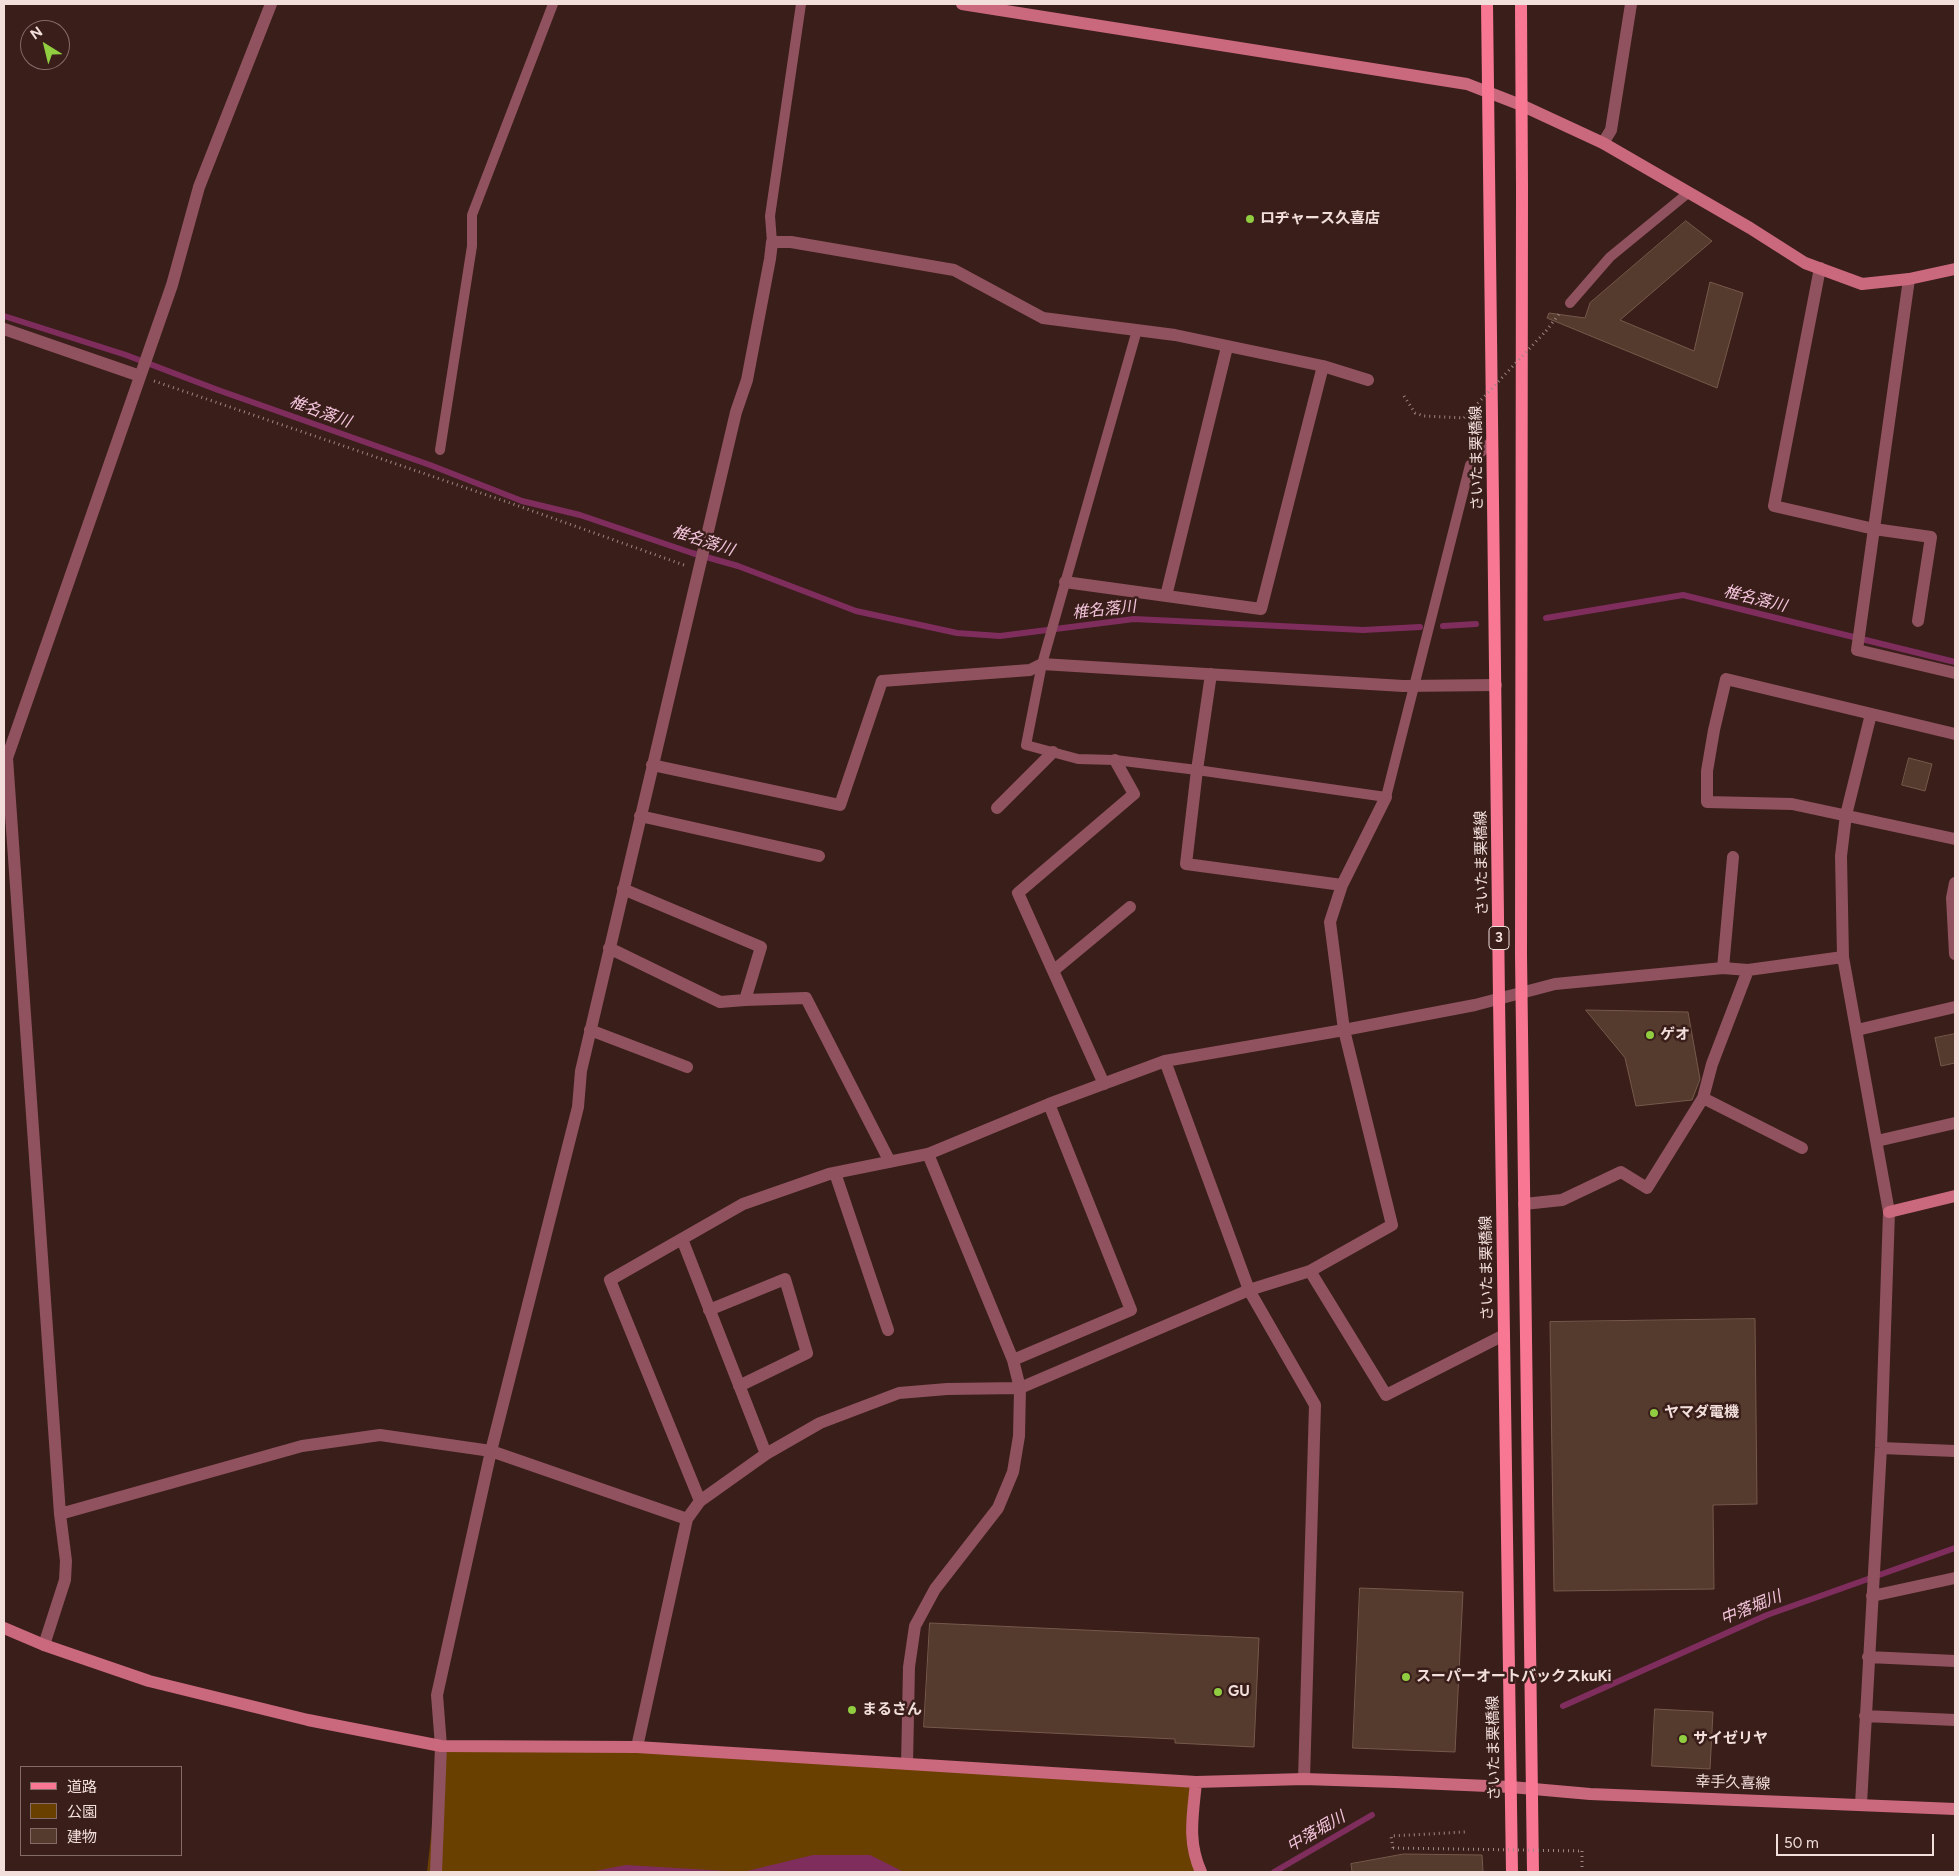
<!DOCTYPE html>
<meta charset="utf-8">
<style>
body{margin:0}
#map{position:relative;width:1959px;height:1876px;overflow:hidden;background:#391e1a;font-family:Figtree,"Noto Sans JP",sans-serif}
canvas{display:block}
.frame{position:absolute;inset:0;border:5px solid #f2dfdc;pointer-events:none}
.legend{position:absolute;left:20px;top:1766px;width:162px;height:90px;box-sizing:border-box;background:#391e1a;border:1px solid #836b68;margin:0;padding:6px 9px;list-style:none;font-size:15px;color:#f2dfdc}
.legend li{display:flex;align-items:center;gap:10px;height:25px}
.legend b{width:25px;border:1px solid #836b68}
.north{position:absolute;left:20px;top:20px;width:50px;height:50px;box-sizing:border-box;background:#391e1a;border:1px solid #836b68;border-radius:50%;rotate:324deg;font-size:14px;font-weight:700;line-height:20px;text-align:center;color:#f2dfdc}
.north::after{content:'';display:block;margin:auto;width:18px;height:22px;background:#90cd40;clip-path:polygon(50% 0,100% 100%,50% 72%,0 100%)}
.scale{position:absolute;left:1776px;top:1834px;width:158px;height:22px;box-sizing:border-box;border:2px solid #f2dfdc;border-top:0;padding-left:6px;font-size:15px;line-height:18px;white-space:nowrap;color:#f2dfdc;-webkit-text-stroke:4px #391e1a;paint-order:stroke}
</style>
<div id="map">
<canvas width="1959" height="1876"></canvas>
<div class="frame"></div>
<ul class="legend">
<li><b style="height:6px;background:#f87894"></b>道路</li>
<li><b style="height:14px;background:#6a4000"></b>公園</li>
<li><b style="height:14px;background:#553b2d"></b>建物</li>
</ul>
<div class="north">N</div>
<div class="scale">50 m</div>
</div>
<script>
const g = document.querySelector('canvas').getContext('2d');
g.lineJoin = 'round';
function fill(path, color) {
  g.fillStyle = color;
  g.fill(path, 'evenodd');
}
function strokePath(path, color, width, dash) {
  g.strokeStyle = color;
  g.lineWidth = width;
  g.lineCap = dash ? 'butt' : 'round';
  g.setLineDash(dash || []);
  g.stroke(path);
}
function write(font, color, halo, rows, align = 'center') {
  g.font = font + ' Figtree,"Noto Sans JP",sans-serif';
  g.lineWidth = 5;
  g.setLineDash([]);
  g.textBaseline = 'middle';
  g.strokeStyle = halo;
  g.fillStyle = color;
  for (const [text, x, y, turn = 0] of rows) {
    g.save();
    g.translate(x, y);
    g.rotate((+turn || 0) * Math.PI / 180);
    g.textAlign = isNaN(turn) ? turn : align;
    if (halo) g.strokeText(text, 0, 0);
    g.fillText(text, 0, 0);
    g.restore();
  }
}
const green = new Path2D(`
 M441,1746L637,1747L1196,1782L1191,1833L1201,1872H427Z`);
const water = new Path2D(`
 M813,1855H870L904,1872H590L626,1865L743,1872Z`);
const stream = new Path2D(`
 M4,316L126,355L218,390L430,465L522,501L580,515L692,553L738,566L856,611L957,633L1000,636L1134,619L1363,630L1420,627
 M1546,618L1683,595L1955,662
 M1443,626L1476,624
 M1563,1706L1767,1615L1955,1548
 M1274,1872L1372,1815`);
const building = new Path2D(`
 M1686,221L1712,241L1620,320L1694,351L1710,282L1743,293L1717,388L1547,318L1549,313L1585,318L1590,303Z
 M1909,758L1932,764L1925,791L1902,785Z
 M1586,1010L1688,1012L1700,1079L1692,1100L1636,1106L1625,1058Z
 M1955,1034V1063L1941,1066L1935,1038Z
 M1755,1319L1757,1504L1713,1505L1714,1589L1554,1591L1550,1322Z
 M1360,1588L1463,1592L1455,1752L1353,1748Z
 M930,1623L1259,1638L1254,1747L1175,1743V1739L924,1727Z
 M1655,1709L1713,1712L1710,1769L1652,1766Z
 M1404,1854L1482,1855L1483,1872H1352L1351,1864Z`);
const path = new Path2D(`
 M1546,331L1559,314
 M154,381L513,504L684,565
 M1404,396L1415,413L1424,416L1464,418
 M1393,1848L1391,1836L1465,1832
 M1582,1872V1851`);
const lane = new Path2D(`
 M772,242L770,216L801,4
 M1570,303L1610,257L1688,193
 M1137,330L1042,664L1026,745L1078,759L1115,760L1197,770L1386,797L1470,465L1493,439
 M440,450L472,246V215L553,4`);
const street = new Path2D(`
 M1603,143L1611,130L1631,4
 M1820,268L1774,506L1874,529L1931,537L1918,621
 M1909,279L1857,650L1955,673
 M4,329L140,376
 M1065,582L1261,609L1323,366
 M1166,596L1227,347
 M1211,674L1197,770L1186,864L1342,885L1386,797
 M1955,734L1726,679L1714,730L1707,771V802L1792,804L1955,839
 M652,765L840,805L882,681L1030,670L1042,664L1403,686L1496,685
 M997,808L1053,752
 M640,816L819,856
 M1955,883L1952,898L1955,954
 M623,889L761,947L745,1000L806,998L890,1162
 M609,948L720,1002L745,1000
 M1723,968L1733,857
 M1053,971L1130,907
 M590,1030L687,1067
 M1857,1030L1955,1007
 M1165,1061L1249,1290L1315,1405L1304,1779
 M1104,1084L1018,893L1134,794L1115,760
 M1703,1098L1802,1148
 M1877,1141L1955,1123
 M835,1173L888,1330
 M1524,1204L1562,1200L1621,1172L1647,1188L1703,1098L1712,1064L1748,970
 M682,1239L766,1454
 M1310,1271L1386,1395L1504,1335
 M709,1310L785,1279L807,1353L739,1386
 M1013,1360L1131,1310L1049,1104
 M1881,1448L1955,1451
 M700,1501L610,1280L743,1204L829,1174L928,1154L1049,1104L1165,1061L1344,1030L1475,1005L1555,984L1723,968L1748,970L1843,957
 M60,1514L302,1446L380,1435L491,1451L687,1519
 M1872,1596L1955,1578
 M44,1645L65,1580L66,1561L60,1514L7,758L172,285L199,187L271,4
 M1868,1657L1955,1661
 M1865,1716L1955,1720
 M637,1747L687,1519L700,1501L766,1454L820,1423L899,1393L947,1389L1020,1388L1249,1290L1310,1271L1392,1225L1344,1030L1330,922L1342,885
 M907,1764L909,1667L915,1626L935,1589L998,1508L1013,1472L1019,1436L1020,1388L1013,1360L928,1154
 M1861,1804L1881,1448L1889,1212L1843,957L1841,856L1846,815L1871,714
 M436,1872L441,1746L437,1695L491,1451L578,1107L581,1071L736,412L747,380L770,259L772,242H791L954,270L1043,318L1175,335L1323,366L1368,380`);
const secondary = new Path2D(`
 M962,4L1467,84L1521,105L1603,143L1750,228L1805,263L1862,284L1909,279L1955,269
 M1889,1212L1955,1196
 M4,1628L44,1645L149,1681L308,1720L441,1746L637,1747L1196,1782L1304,1779L1395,1782L1511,1787L1590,1794L1955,1809
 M1196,1782C1193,1815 1187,1841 1201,1872`);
const primary = new Path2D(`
 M1487,4L1499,999L1512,1872
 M1521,4L1522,188L1521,955L1533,1872`);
const pathBridge = new Path2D(`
 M1464,418L1546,331
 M1393,1848L1582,1851`);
const markers = [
 [1250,219,5,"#90cd40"],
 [1650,1035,5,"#90cd40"],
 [1654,1413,5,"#90cd40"],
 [1406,1677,5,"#90cd40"],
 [1218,1692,5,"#90cd40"],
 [852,1710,5,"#90cd40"],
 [1683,1739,5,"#90cd40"]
];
const shields = [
 [1499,938,20]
];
const shieldNames = [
 ["3",1499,938]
];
const poiNames = [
 ["ロヂャース久喜店",1260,219],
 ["ゲオ",1660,1035],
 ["ヤマダ電機",1664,1413],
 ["スーパーオートバックスkuKi",1416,1677],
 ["GU",1228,1692],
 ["まるさん",862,1710],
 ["サイゼリヤ",1693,1739]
];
const streetNames = [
 ["さいたま栗橋線",1477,458,-91],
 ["さいたま栗橋線",1482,863,-91],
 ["さいたま栗橋線",1487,1268,-91],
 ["さいたま栗橋線",1494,1748,-91],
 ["幸手久喜線",1733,1783,2]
];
const waterNames = [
 ["椎名落川",320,412,20],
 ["椎名落川",703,541,18],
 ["椎名落川",1755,599,14],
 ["椎名落川",1104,610,-6],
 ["中落堀川",1751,1608,-22],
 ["中落堀川",1316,1832,-30]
];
fill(green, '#6a4000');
fill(water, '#7e2d5d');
strokePath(stream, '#7e2d5d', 6);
fill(building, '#553b2d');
strokePath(building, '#76594b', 1);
strokePath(path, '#9e8784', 3, [1, 4]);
strokePath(lane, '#8f525e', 10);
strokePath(street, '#8f525e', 12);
strokePath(secondary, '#ca687d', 12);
strokePath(primary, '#f87894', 12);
strokePath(pathBridge, '#9e8784', 3, [1, 4]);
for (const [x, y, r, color] of markers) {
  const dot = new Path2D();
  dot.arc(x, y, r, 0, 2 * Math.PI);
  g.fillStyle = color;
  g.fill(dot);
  strokePath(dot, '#391e1a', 2);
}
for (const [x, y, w] of shields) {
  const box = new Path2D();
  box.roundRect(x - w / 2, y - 11.5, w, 23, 4);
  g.fillStyle = '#391e1a';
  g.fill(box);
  strokePath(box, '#f2dfdc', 1);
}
write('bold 14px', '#f2dfdc', null, shieldNames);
write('bold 15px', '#f2dfdc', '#391e1a', poiNames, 'left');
write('15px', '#f2dfdc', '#391e1a', streetNames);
write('italic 16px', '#f5c5dd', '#391e1a', waterNames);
</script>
